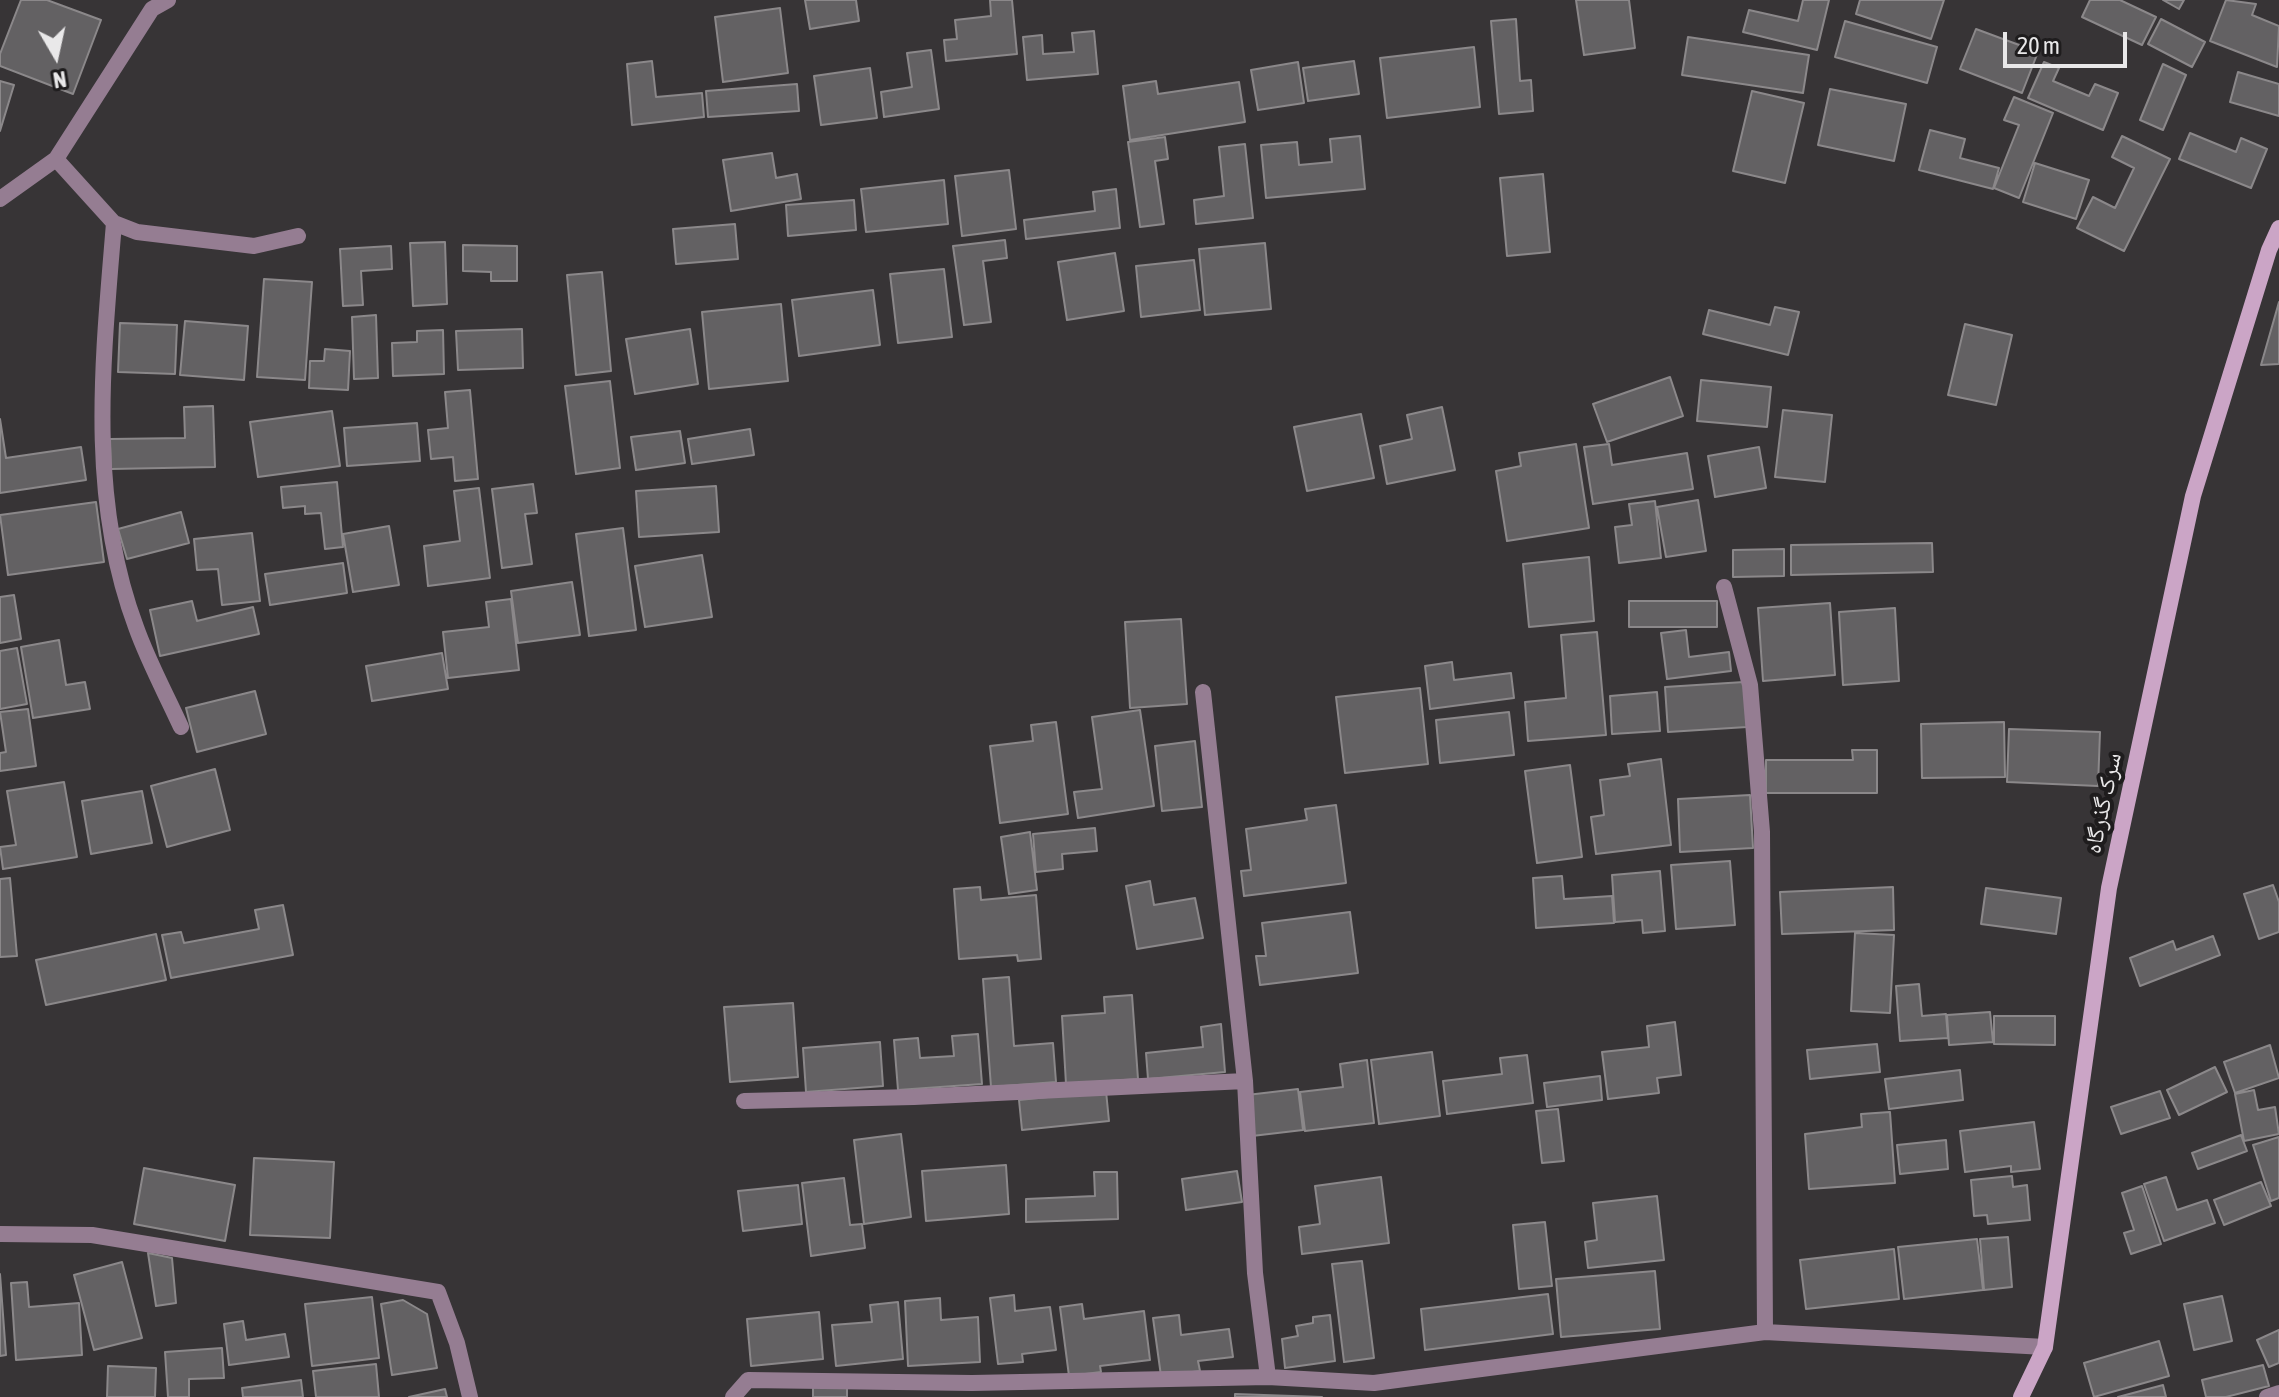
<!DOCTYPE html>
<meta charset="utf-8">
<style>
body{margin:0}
#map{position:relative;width:2279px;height:1397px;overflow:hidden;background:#373436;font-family:"Asap Condensed",sans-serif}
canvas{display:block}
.north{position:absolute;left:16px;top:16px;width:80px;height:80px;-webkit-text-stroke:6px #1e1c1d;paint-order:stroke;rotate:171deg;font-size:22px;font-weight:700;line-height:32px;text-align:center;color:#e9e8e9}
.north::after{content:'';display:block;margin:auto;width:28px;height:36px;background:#e9e8e9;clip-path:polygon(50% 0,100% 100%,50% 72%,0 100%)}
.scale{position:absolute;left:2003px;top:32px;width:124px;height:36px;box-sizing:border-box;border:4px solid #e9e8e9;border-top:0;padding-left:10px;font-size:24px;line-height:28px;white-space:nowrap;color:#e9e8e9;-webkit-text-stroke:6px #1e1c1d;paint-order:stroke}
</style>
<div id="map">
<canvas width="2279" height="1397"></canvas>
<div class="north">N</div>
<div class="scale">20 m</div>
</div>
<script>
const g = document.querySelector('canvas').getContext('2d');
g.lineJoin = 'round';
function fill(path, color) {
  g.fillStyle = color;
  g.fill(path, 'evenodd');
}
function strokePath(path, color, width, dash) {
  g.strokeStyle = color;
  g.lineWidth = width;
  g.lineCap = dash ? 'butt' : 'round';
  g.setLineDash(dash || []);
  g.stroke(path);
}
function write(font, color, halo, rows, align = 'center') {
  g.font = font + ' "Asap Condensed","Noto Naskh Arabic",sans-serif';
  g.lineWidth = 8;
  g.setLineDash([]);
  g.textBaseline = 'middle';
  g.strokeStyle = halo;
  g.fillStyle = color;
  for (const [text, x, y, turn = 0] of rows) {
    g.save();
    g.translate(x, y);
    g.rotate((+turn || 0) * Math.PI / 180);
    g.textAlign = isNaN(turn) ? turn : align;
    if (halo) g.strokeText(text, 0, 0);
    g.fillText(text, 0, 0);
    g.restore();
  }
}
const building = new Path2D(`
 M21,0H47L101,20L73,94L0,66V54Z
 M805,0H856L859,21L810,29Z
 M990,0H1012L1017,54L946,61L944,40L957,39L955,20L991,16Z
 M1576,0H1629L1635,48L1584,55Z
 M1803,0H1829L1817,50L1743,32L1749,10L1798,21Z
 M1860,0H1944L1931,39L1856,14Z
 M2090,0H2120L2156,17L2142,45L2082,17Z
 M2163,0H2184L2179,9Z
 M2226,0L2256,4L2252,15L2279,26L2277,67L2210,41Z
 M780,8L788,73L723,82L715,17Z
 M1516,19L1520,81L1531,80L1533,111L1499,114L1491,21Z
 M2161,19L2205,42L2192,67L2148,44Z
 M1845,21L1937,47L1927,83L1835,57Z
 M1976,29L2038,52L2022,93L1960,69Z
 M1094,31L1098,74L1027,80L1023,37L1042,35L1043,54L1074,52L1072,33Z
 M1688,37L1809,55L1803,93L1682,75Z
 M1474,47L1480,107L1387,118L1380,58Z
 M931,50L939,109L884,117L881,92L912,87L907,53Z
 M652,61L656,97L702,93L704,117L632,125L627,64Z
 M1354,61L1359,94L1308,101L1303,68Z
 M1298,62L1304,103L1258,110L1251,70Z
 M2044,62L2059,68L2053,81L2089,96L2095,84L2118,93L2103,130L2028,98Z
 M2163,64L2186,75L2163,130L2140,120Z
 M870,68L877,118L821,125L814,76Z
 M2238,72L2279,84V116L2230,102Z
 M0,81L14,85L0,131Z
 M1156,81L1158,94L1239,82L1245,122L1130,140L1123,86Z
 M797,84L799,111L708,117L706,91Z
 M1830,89L1906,104L1894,161L1818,145Z
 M1752,91L1804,103L1785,183L1733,171Z
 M2014,97L2053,113L2019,198L1994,188L2019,125L2004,120Z
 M1930,130L1965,139L1960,158L1999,168L1993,189L1919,170Z
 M2190,133L2236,152L2241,138L2267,149L2251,188L2179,159Z
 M1360,136L1365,189L1266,198L1261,145L1297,142L1299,165L1332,162L1330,139Z
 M2122,136L2170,159L2124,251L2077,228L2093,197L2115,208L2134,168L2112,157Z
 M1165,137L1168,159L1155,161L1164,224L1140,227L1128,142Z
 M1245,144L1253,218L1196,224L1194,200L1224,196L1219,147Z
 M772,153L776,178L797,174L801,199L731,211L723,160Z
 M2035,163L2089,180L2076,219L2023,202Z
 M1009,170L1016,229L962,236L955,176Z
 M1543,174L1550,252L1507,256L1500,178Z
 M944,180L948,224L866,232L861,189Z
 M1116,189L1120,228L1026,239L1024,220L1095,211L1093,192Z
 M854,200L856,230L788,236L786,205Z
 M735,224L738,259L676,264L673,229Z
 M1005,240L1007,258L983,261L991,322L964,325L953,246Z
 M445,242L447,304L413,306L410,243Z
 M1265,243L1271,309L1205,315L1199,249Z
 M463,245L517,246V281H491V272L463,271Z
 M391,246L392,269L361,271L363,305L343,306L340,249Z
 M1115,253L1124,311L1067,320L1058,262Z
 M1194,260L1200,310L1141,317L1136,266Z
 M944,269L952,337L898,343L890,274Z
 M602,272L611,371L576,375L567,275Z
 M264,279L312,282L305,380L257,377Z
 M873,290L880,345L799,356L792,300Z
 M2279,302V364L2261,365Z
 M781,304L788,381L709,389L702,312Z
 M1775,307L1799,312L1788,355L1703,334L1709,310L1770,325Z
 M376,315L378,378L354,379L352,317Z
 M185,321L248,326L244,380L180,375Z
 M120,323L177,325L175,374L118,372Z
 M1965,324L2012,335L1996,405L1948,395Z
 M522,329L523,368L458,370L456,331Z
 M690,329L698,384L635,394L626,339Z
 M443,330L444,374L393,376L392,343L417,342V331Z
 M325,349L350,351L348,390L309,388L310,361H324Z
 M1670,377L1683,416L1607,442L1593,404Z
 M1701,380L1771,387L1767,427L1697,421Z
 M610,381L620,468L576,474L565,386Z
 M470,390L478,479L455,481L453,457L431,459L428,430L448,428L445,392Z
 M213,406L215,467L111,469L110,439L185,438L184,407Z
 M1442,407L1455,470L1387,484L1380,446L1412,439L1407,415Z
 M1783,410L1832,415L1825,482L1775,477Z
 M332,411L340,466L258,477L250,422Z
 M1361,414L1374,478L1307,491L1294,427Z
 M0,419L6,458L81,447L86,480L0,493Z
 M417,423L420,461L347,466L344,428Z
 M750,429L754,455L692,464L688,439Z
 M680,431L685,463L636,470L631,437Z
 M1576,444L1589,528L1507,541L1496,471L1521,466L1519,453Z
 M1609,444L1612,465L1687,453L1693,489L1593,504L1584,447Z
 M1759,447L1766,488L1715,497L1708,456Z
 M337,482L343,547L325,549L321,513L305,514V506L283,508L281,487Z
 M533,484L537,513L525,514L532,564L502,568L492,489Z
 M716,486L719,532L639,537L636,491Z
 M479,488L490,578L428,586L424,546L460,541L454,491Z
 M1698,500L1706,551L1666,557L1657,507Z
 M1655,501L1661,558L1619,563L1615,527L1632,525L1629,504Z
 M96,502L104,562L8,575L0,515Z
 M181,512L189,543L127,559L118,529Z
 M389,526L399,585L353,592L343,534Z
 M623,528L636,630L589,636L576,534Z
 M252,533L260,601L222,605L218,569L197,570L194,539Z
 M1932,543L1933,572L1791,575V545Z
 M1784,549V576L1733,577V550Z
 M702,555L712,617L645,627L635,566Z
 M1589,557L1594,621L1529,627L1523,564Z
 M343,563L347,593L270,605L265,574Z
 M572,582L580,635L518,643L511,591Z
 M14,595L21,639L0,643V597Z
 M511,599L519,670L448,678L443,632L489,627L486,602Z
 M192,601L197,621L253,607L259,634L160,656L150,610Z
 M1629,601H1717V627H1629Z
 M1830,603L1835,675L1763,681L1758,608Z
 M1895,608L1899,681L1843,685L1839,612Z
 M1181,619L1187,704L1130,708L1125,622Z
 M1686,630L1689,657L1729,652L1731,671L1667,679L1661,633Z
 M1597,632L1606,735L1528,741L1525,702L1566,698L1561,635Z
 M59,640L66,685L85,682L90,709L33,718L21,647Z
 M17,648L27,704L0,709V651Z
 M442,653L448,689L372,701L366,666Z
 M1452,662L1454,680L1511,673L1514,698L1430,709L1425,666Z
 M1744,682L1747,727L1668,732L1665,687Z
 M1420,688L1428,764L1345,773L1336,697Z
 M255,691L266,734L197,752L186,708Z
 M1657,692L1660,731L1612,734L1610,696Z
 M28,709L36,766L0,771V753L6,752L0,712Z
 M1140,710L1154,806L1078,818L1074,792L1102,789L1092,717Z
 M1509,712L1514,755L1440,763L1436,720Z
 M1056,722L1068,814L1000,823L990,746L1033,741L1031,725Z
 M2004,722L2005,777L1922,778L1921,724Z
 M2009,729L2100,732L2098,786L2007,782Z
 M1195,741L1202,807L1162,811L1155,746Z
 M1852,750H1877V793H1766V760H1853Z
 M1661,759L1671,845L1596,854L1591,817L1604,815L1600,780L1630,776L1628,764Z
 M1570,765L1582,857L1537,863L1525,771Z
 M215,769L230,830L167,847L151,786Z
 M64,782L77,857L3,869L0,847L16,845L7,791Z
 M142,791L152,843L91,854L82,801Z
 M1750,795L1753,848L1680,852L1678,799Z
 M1336,805L1346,883L1244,896L1241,871L1251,870L1246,829L1307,820L1305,809Z
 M1095,828L1097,851L1062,854L1063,869L1036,872L1033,834Z
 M1030,832L1037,890L1009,894L1001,837Z
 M1730,861L1735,925L1676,929L1671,865Z
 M1660,871L1665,931L1643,933L1642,920L1615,922L1612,875Z
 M1562,876L1564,899L1612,896L1614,923L1536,928L1533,878Z
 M10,878L17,956L0,957V879Z
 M1150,881L1154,905L1195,898L1203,938L1137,949L1126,886Z
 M2273,885L2279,902V932L2259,939L2244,894Z
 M980,887L981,900L1036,895L1041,959L1018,961L1017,955L959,959L954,889Z
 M1893,887L1894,930L1782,934L1780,892Z
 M1986,888L2061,898L2056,934L1981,924Z
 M283,905L293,955L171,978L162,935L181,932L184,943L259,929L255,910Z
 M1350,912L1358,973L1260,985L1256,956H1266L1262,923Z
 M1855,933L1894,935L1890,1013L1851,1011Z
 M156,934L166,980L46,1005L36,960Z
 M2213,936L2220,955L2140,986L2130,958L2173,941L2176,950Z
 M1009,977L1014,1046L1053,1043L1056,1082L991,1087L983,979Z
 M1919,984L1922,1016L1946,1014L1948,1038L1900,1041L1896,986Z
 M1132,995L1138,1079L1066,1084L1062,1016L1105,1013L1104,997Z
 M793,1003L798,1077L730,1082L724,1007Z
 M1990,1012L1993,1042L1949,1045L1947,1015Z
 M1994,1016H2055V1045L1994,1044Z
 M1675,1022L1681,1075L1657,1078L1659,1093L1608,1099L1602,1052L1649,1047L1647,1026Z
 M1221,1024L1225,1072L1148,1079L1146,1053L1203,1047L1201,1027Z
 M978,1034L982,1084L898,1090L894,1040L918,1038L920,1058L954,1056L952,1036Z
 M880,1042L883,1086L806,1092L803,1048Z
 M1877,1044L1880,1072L1810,1079L1807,1050Z
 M2270,1045L2279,1078L2235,1093L2224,1062Z
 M1432,1052L1440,1116L1379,1124L1371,1060Z
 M1527,1055L1533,1103L1447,1114L1443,1081L1502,1074L1500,1058Z
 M1367,1060L1374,1123L1305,1131L1300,1092L1343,1087L1340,1064Z
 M2215,1067L2227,1092L2179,1115L2167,1090Z
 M1960,1070L1963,1100L1889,1109L1885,1079Z
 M1600,1076L1602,1100L1547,1107L1544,1083Z
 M1298,1089L1303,1130L1252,1136L1247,1095Z
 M2254,1090L2258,1110L2275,1107L2279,1134L2244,1141L2235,1094Z
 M1106,1091L1109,1121L1022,1130L1019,1100Z
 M2160,1091L2170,1118L2121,1134L2111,1107Z
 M1558,1109L1564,1161L1542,1163L1536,1111Z
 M1890,1112L1895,1183L1809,1189L1805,1134L1862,1127L1861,1114Z
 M2034,1122L2040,1169L2011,1172V1166L1965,1172L1960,1131Z
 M901,1134L911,1217L864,1224L854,1140Z
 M2241,1135L2247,1151L2198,1169L2192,1153Z
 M2279,1137V1198L2271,1201L2253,1145Z
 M1946,1140L1948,1169L1900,1174L1897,1145Z
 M254,1158L334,1162L330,1238L250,1235Z
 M1006,1165L1009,1214L926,1221L922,1171Z
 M144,1168L235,1185L225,1241L134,1224Z
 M1237,1171L1242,1202L1186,1210L1182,1179Z
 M1094,1172H1117L1118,1219L1026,1222V1199L1095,1196Z
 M2012,1176L2013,1187L2027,1185L2030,1220L1988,1224L1987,1215L1974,1216L1971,1180Z
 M1381,1177L1389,1243L1302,1254L1299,1227L1320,1224L1315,1186Z
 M2166,1177L2177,1210L2207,1200L2215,1223L2164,1241L2144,1184Z
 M844,1178L850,1225L862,1224L865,1248L811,1256L802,1183Z
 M2261,1182L2271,1206L2224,1225L2214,1200Z
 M798,1185L802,1224L743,1231L738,1191Z
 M2142,1186L2161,1244L2131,1254L2124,1233L2134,1230L2122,1193Z
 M1657,1196L1664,1260L1588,1268L1585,1242L1597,1240L1593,1203Z
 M1545,1222L1552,1286L1519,1289L1513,1225Z
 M2008,1237L2012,1287L1984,1290L1980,1239Z
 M1977,1239L1983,1290L1904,1299L1898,1247Z
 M1894,1249L1899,1299L1806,1309L1800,1260Z
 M148,1253L172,1258L176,1303L156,1306Z
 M1362,1261L1374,1358L1344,1362L1332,1264Z
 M122,1262L142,1338L94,1350L74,1275Z
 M1655,1271L1660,1329L1561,1337L1556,1279Z
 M0,1274L6,1355L0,1356Z
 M27,1282L29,1307L79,1303L82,1355L16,1360L11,1283Z
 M1548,1294L1553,1334L1425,1350L1421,1309Z
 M1014,1295L1015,1311L1050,1307L1056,1350L1022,1354L1023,1362L998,1364L990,1298Z
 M2222,1296L2232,1341L2194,1350L2184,1304Z
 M372,1297L379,1358L312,1366L305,1304Z
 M940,1298L941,1320L978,1317L980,1362L908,1366L905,1301Z
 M403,1300L427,1314L437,1368L392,1375L381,1304Z
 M898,1302L903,1359L836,1366L832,1325L872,1322L870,1305Z
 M1082,1304L1084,1319L1144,1311L1150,1360L1100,1366L1101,1372L1069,1376L1060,1307Z
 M819,1312L823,1359L751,1366L747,1319Z
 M1179,1315L1181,1335L1229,1329L1233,1357L1198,1361L1200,1371L1161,1376L1153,1318Z
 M1330,1315L1335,1361L1285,1368L1282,1339L1298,1336L1296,1326L1313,1323V1317Z
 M243,1321L246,1340L285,1334L289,1357L229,1365L224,1324Z
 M2279,1330V1363L2269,1367L2257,1340Z
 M2159,1341L2169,1376L2094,1397L2084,1363Z
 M222,1348L224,1378L189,1379V1397H168L165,1352Z
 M376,1364L379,1397H316L313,1371Z
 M2263,1365L2269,1386L2226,1397H2206L2202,1380Z
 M108,1366L156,1368L155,1397H107Z
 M301,1380L303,1397H243L242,1388Z
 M2163,1385L2166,1397H2118Z
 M813,1386L847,1387V1397H813Z
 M445,1389L447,1397H409Z
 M1235,1394L1322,1397H1235Z`);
const street = new Path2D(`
 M56,159L114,223L137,232L254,246L298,236
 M0,199L56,159L152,9L168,0
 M114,223C103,358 87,497 136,627C148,661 166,694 181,727
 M1724,587L1750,685L1762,832L1765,1332
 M1203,692L1245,1081L1255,1273L1268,1377
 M744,1101L914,1097L1245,1081
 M0,1234L92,1235L438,1292L457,1343L470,1397
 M733,1397L748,1380L972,1383L1268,1377L1374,1383L1765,1332L2045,1347
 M2267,1397L2279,1393`);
const secondary = new Path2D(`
 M2021,1397L2045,1347L2109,888L2193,496L2269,250L2279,228`);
const streetNames = [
 ["سرک گذرگاه",2103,803,-78]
];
fill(building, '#636163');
strokePath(building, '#8b888a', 2);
strokePath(street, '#957d92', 16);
strokePath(secondary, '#cba5c6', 16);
write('24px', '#e9e8e9', '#1e1c1d', streetNames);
</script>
